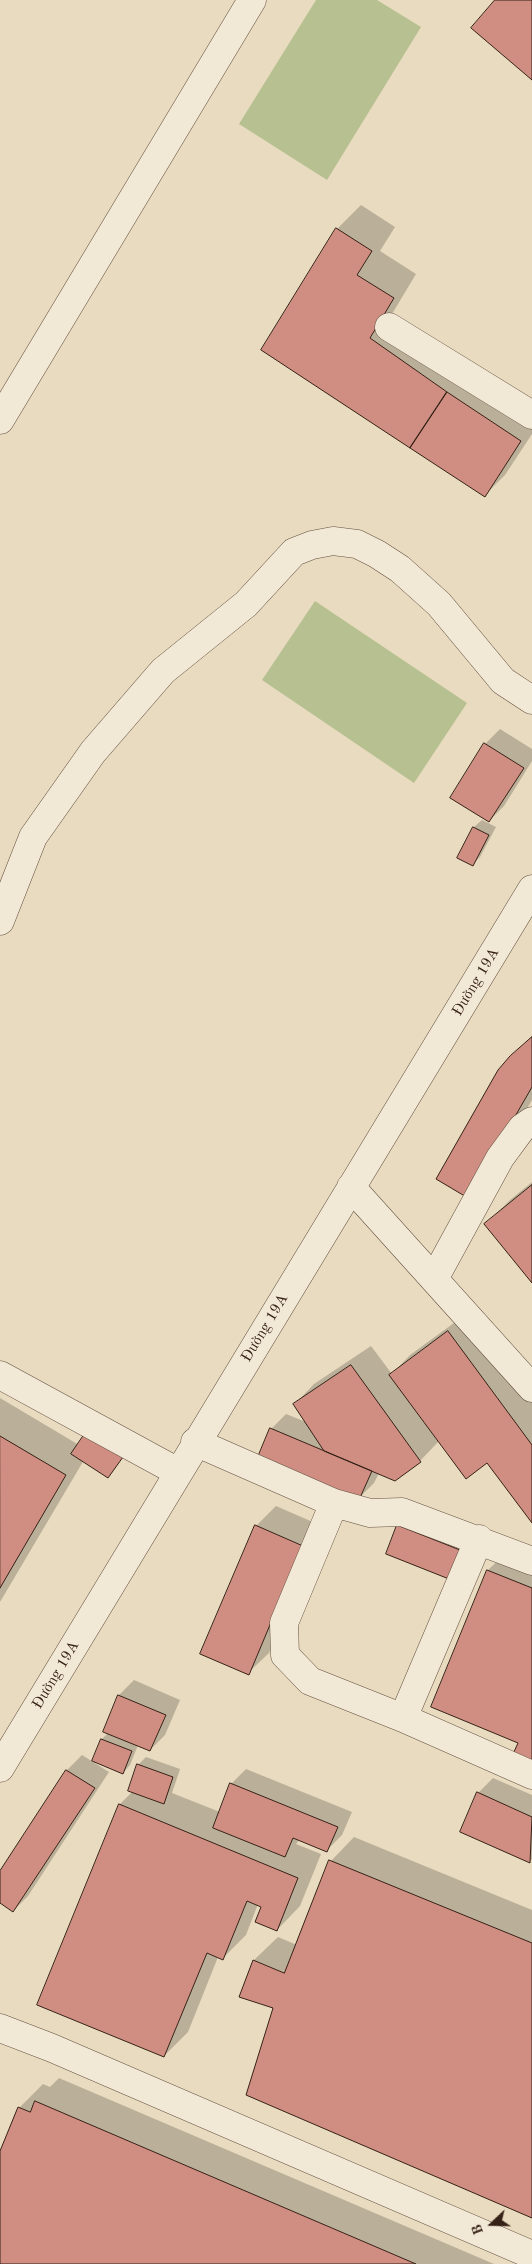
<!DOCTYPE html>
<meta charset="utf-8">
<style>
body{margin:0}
#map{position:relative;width:532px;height:2264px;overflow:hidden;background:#e9dbbf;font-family:"Old Standard TT",serif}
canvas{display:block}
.north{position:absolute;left:467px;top:2199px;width:50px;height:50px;-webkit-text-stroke:4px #f1e8d5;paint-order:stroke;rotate:249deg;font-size:14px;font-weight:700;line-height:20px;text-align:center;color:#362117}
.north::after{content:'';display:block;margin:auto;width:18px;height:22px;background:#362117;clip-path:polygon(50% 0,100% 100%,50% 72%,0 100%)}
</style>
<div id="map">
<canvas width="532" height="2264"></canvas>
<div class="north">B</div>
</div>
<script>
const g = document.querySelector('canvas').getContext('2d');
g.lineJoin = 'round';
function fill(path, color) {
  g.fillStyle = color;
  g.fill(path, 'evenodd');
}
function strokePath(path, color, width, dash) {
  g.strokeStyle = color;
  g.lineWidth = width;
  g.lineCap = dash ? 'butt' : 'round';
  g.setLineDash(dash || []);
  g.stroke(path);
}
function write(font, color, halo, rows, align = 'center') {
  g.font = font + ' "Old Standard TT",serif';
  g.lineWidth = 4;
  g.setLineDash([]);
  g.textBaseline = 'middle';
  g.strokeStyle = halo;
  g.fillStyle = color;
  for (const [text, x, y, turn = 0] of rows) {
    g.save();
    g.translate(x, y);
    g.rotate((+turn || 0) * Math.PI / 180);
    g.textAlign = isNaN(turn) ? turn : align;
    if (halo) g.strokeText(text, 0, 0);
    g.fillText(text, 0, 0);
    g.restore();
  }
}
const green = new Path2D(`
 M316,0H377L421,27L327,180L239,124Z
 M315,601L467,703L414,783L262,680Z`);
const shadow = new Path2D(`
 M361,205L395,227L380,251L416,274L392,314L532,415V434L505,475L485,495L262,350L337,229Z
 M500,729L532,749V761L504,806L489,821L485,744Z
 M482,820L496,827L480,857L472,865L458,857L474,827Z
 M532,1036V1100L488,1176L511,1057Z
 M532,1182V1281L486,1224L510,1200Z
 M469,1312L532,1398V1521L488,1461L439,1441L420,1461L379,1473L374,1483L359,1498L271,1429L286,1414L306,1422L294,1405L314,1384L371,1346L392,1374L410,1355Z
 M0,1398L79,1445L130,1448L108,1477L84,1460L0,1602Z
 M276,1506L322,1526L269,1653L248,1673L256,1526Z
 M398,1525L474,1535L464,1562Z
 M512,1547L532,1555V1760L520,1742L433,1707L488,1570Z
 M134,1680L180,1700L165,1735L150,1750L138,1745L130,1765L123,1773L94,1760L102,1739L108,1733L105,1732L119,1695Z
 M82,1755L109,1772L28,1896L13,1911L0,1902V1873L67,1770Z
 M146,1757L180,1769L172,1793L220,1812L231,1784L246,1769L352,1812L342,1835L327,1850L300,1839L296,1844L321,1854L300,1906L277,1930L262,1906L258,1904L246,1935L223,1958L218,1957L188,2032L164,2056L120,1804L133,1791L138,1765Z
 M493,1778L532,1795V1859L530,1861L478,1793Z
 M354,1837L532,1910V2217L275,2007L240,1996L254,1960L278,1937L297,1945L331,1861Z
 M59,2078L494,2264H0V2154L19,2108L43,2084L50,2087Z`);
const building = new Path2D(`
 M495,0H532V80L471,28Z
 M336,228L372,251L357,275L394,298L370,338L447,392L410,448L261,350Z
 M447,392L521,441L485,497L410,448Z
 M484,743L524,768L489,822L450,798Z
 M473,827L489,835L473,866L457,858Z
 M532,1037V1087L468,1198L436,1179L498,1070L510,1056Z
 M532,1185V1283L484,1224Z
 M448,1331L532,1445V1523L487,1463L466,1479L389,1375Z
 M351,1365L421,1462L395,1481L324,1451L293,1404Z
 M270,1428L372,1471L359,1500L258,1457Z
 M86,1432L123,1457L108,1478L71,1454Z
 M0,1436L66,1475L0,1588Z
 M255,1525L303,1546L249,1675L200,1654Z
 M397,1525L460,1550L449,1579L386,1554Z
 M487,1570L532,1588V1761L513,1754L518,1743L431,1707Z
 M118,1695L166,1715L150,1751L103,1732Z
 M101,1739L132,1751L123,1774L92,1761Z
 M137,1764L173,1777L164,1804L128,1791Z
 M66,1770L95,1788L13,1912L0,1903V1871Z
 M230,1783L338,1827L327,1852L293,1838L285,1857L213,1828Z
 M477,1792L532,1817L530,1863L460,1832Z
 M119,1804L298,1878L277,1931L255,1922L261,1907L247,1901L223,1960L207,1953L164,2057L37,2005Z
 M329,1860L532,1943V2218L246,2095L273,2008L239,1997L253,1960L284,1973Z
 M35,2101L416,2264H0V2151L18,2107L30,2112Z`);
const minor = new Path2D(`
 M389,327L532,415
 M0,420L252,0
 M0,921L33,837L93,752L163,671L246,604L294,552L312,545L333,541L357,544L377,554L400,569L439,604L503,681L532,700
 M351,1187L532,1388
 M434,1279L500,1158L522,1128L532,1121
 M0,1375L178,1472
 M195,1442L334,1503L370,1513L402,1512L532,1561
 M334,1503L284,1623L285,1655L310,1681L403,1718L532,1775
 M403,1718L479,1539
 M0,1768L532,889
 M0,2028L52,2048L532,2255`);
const streetNames = [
 ["Đường 19A",476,982,-59],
 ["Đường 19A",265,1328,-59],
 ["Đường 19A",56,1675,-59]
];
fill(green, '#b7c091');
fill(shadow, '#0003');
fill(building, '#cf8e81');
strokePath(building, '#362117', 1);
strokePath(minor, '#635041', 29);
strokePath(minor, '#f1e8d5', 28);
write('15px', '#362117', '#f1e8d5', streetNames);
</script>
